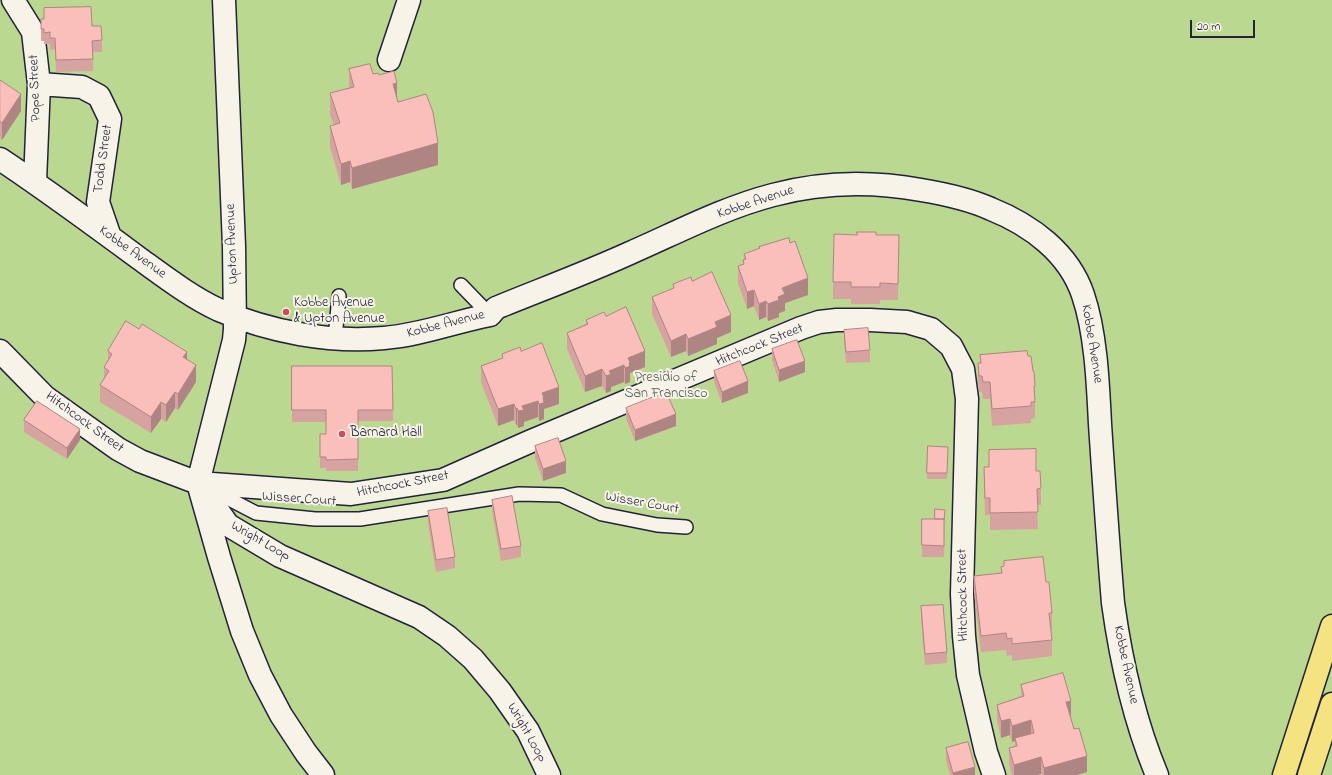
<!DOCTYPE html>
<style>
body{margin:0}
#map{position:relative;width:1332px;height:775px;overflow:hidden;background:#f7f3e8;font-family:"Indie Flower",sans-serif}
canvas{display:block}
.scale{position:absolute;left:1190px;top:20px;width:65px;height:18px;box-sizing:border-box;border:2px solid #22223b;border-top:0;padding-left:5px;font-size:12px;line-height:14px;white-space:nowrap;color:#22223b;-webkit-text-stroke:3px #f7f3e8;paint-order:stroke}
</style>
<div id="map">
<canvas width="1332" height="775"></canvas>
<div class="scale">20 m</div>
</div>
<script>
const g = document.querySelector('canvas').getContext('2d');
g.lineJoin = 'round';
function fill(path, color) {
  g.fillStyle = color;
  g.fill(path, 'evenodd');
}
function strokePath(path, color, width, dash) {
  g.strokeStyle = color;
  g.lineWidth = width;
  g.lineCap = dash ? 'butt' : 'round';
  g.setLineDash(dash || []);
  g.stroke(path);
}
function write(font, color, halo, rows, align = 'center') {
  g.font = font + ' "Indie Flower",sans-serif';
  g.lineWidth = 4;
  g.setLineDash([]);
  g.textBaseline = 'middle';
  g.strokeStyle = halo;
  g.fillStyle = color;
  for (const [text, x, y, turn = 0] of rows) {
    g.save();
    g.translate(x, y);
    g.rotate((+turn || 0) * Math.PI / 180);
    g.textAlign = isNaN(turn) ? turn : align;
    if (halo) g.strokeText(text, 0, 0);
    g.fillText(text, 0, 0);
    g.restore();
  }
}
const green = new Path2D(`
 M0,0H1332V775H0Z`);
const lane = new Path2D(`
 M461,285L490,315
 M335,338L339,296
 M208,488L256,513L315,519H360L519,494L561,495L602,514L657,525L686,527`);
const street = new Path2D(`
 M13,0L33,32L39,84L35,182
 M224,0L234,246L235,329L234,340L198,483L219,557L242,631L260,675L281,715L306,753L323,775
 M389,60L409,0
 M39,84L82,87L99,96L110,119L98,202L110,237
 M0,159C48,191 94,225 140,259C165,277 191,297 219,310C270,332 329,343 384,338C421,335 454,322 490,315L496,308C540,290 586,273 630,253C676,233 723,208 773,195C821,182 872,181 921,190C945,194 969,199 991,209C1031,225 1069,253 1083,295C1096,333 1098,384 1100,424C1104,484 1108,543 1113,603C1121,661 1134,720 1157,775
 M0,351L45,397L118,449L140,461L198,483L351,494L443,480L529,442L801,328L819,322L837,320H870L907,322L931,329L951,346L963,369L967,399L962,594L964,636L968,675L986,752L994,775
 M207,495L228,525L280,556L419,617L447,636L473,659L500,691L528,731L549,775`);
const highway = new Path2D(`
 M1284,775L1332,626
 M1309,775L1332,704`);
const wall = new Path2D(`
 M41,19L102,40V52H93V71L56,72L55,49L50,50V44H44V41H41Z
 M349,69L379,75L397,99L398,102L438,165L352,189L350,182L341,185L330,147V126L334,125L330,115V93L349,88Z
 M0,80L21,111L2,140L0,138Z
 M876,235L899,252L898,300H880V304H851V299H833V282Z
 M759,247L808,295L785,303V311L779,313V317L768,321L766,317L759,320L754,306L747,309L738,283V266L743,264V260L744,259V254L759,249Z
 M692,281L731,332L717,338V344L688,356L686,351L671,357L652,314V297L673,288V284Z
 M606,316L645,367L630,373V382L625,384L624,382L611,387V391L606,393L602,386L585,392L567,349V333L586,324V320Z
 M844,330L870,350V362L846,363L844,341Z
 M772,349L805,372L779,382L772,360Z
 M108,351L187,359L196,382L178,410L175,408L166,422L161,419L151,433L100,402V385L104,380V367L108,360Z
 M521,351L559,404L544,409V419L539,421L538,417L524,422V426L518,428L517,425H516L514,420L498,426L481,382V366L502,358V354Z
 M980,355L1028,356L1033,371L1035,386V418L1031,419V423L992,426L990,399H983L982,392H979L978,380V363H980Z
 M292,366H392L393,421H358V471H326V468H320V434H326V422H292Z
 M714,371L748,393L722,403L714,382Z
 M626,408L676,426L635,441L626,419Z
 M24,420L80,440L67,459L24,432Z
 M535,446L566,473L543,481L535,458Z
 M928,446L948,447L947,479H927Z
 M989,450L1036,471L1041,488V505H1037L1038,529L990,530V515H985L984,483V467H989Z
 M492,500L521,546V557L501,561L492,511Z
 M945,510L944,557H922V519H935Z
 M428,511L455,557V568L436,572L428,523Z
 M1004,561L1046,582L1052,613V630H1051L1052,640V656L1012,661V655L1007,656L1006,650L981,652L974,592V576L1001,573V567L1004,566Z
 M921,606L947,652V663L925,665L921,618Z
 M1021,685L1071,718L1087,772L1077,775H1042L1041,774L1037,775H1012L1009,765V748L1015,747V741L1012,742L1010,735L1001,738L997,721V705L1021,696Z
 M946,748L975,775H950L946,760Z`);
const shadedWall = new Path2D(`
 M397,83V105L393,84Z
 M21,94V111L2,140V123Z
 M438,143V165L352,189V168Z
 M350,161V182L341,185V164Z
 M808,278V295L785,303V311L779,313V317L768,321V304L778,297L782,288Z
 M754,290V306L747,309V292Z
 M766,301V317L759,320V304Z
 M731,315V332L717,338V344L688,356V339L715,322Z
 M686,334V351L671,357V341Z
 M645,351V367L630,373V382L625,384V368L628,358Z
 M187,352V368L183,357Z
 M805,361V372L779,382V370Z
 M196,365V382L178,410V394Z
 M624,365V382L611,387V391L606,393V376L609,371Z
 M602,369V386L585,392V376Z
 M748,381V393L722,403V392Z
 M559,387V404L544,409V419L539,421V404L542,393Z
 M175,392V408L166,422V405Z
 M538,401V417L524,422V426L518,428V411L522,406Z
 M161,402V419L151,433V417Z
 M514,404V420L498,426V409Z
 M517,408V425H516V409Z
 M676,414V426L635,441V430Z
 M80,429V440L67,459V448Z
 M566,461V473L543,481V469Z
 M1071,701V718L1066,702Z
 M1010,719V735L1001,738V721Z
 M1031,720V737L1015,738V741L1012,742V726Z
 M1087,756V772L1077,775H1044V768Z
 M1041,757V774L1037,775H1014V765Z
 M975,767V775H953V773Z`);
const building = new Path2D(`
 M91,7L92,26H101L102,40L92,41L93,59L56,60L55,38H50V32L44,33V29H41V19H44V8Z
 M370,64L373,74L378,73L379,75L394,71L397,83L393,84L398,102L426,94L433,112L438,143L352,168L350,161L341,164L330,126L340,123L330,93L354,87L349,69Z
 M0,80L21,94L2,123L0,121Z
 M857,232H876V235H899L898,284L880,283V287H851V282H833L834,234L857,235Z
 M789,238L790,243L795,241L808,278L782,288L785,294L778,297L779,300L768,304L766,301L759,304L754,290L747,292L738,266L744,264L743,260L746,259L744,254L760,248L759,247Z
 M712,272L731,315L715,322L717,327L688,339L686,334L671,341L652,297L674,288L673,284L691,277L692,281Z
 M626,307L645,351L628,358L630,362L629,363L630,366L625,368L624,365L609,371L611,374L606,376L602,369L585,376L567,333L588,324L586,320L604,312L606,316Z
 M126,321L139,329L142,324L187,352L183,357L196,365L178,394L175,392L166,405L161,402L151,417L100,385L109,371L104,367L112,354L108,351Z
 M868,328L870,350L846,352L844,330Z
 M797,340L805,361L779,370L772,349Z
 M542,343L559,387L542,393L544,398H543L544,403L539,404L538,401L522,406L524,410L518,411L517,408L516,409L514,404L498,409L481,366L503,358L502,354L520,347L521,351Z
 M1027,351L1028,356H1031L1033,371H1034L1035,386H1034L1035,402H1031V406L992,409L990,382H983L982,376H979L978,363H981L980,355Z
 M740,361L748,381L722,392L714,371Z
 M292,366H392L393,410H358V459L326,460V457H320V434H326V410H292Z
 M666,392L676,414L635,430L626,408Z
 M37,401L80,429L67,448L24,420Z
 M558,438L566,461L543,469L535,446Z
 M928,446L948,447L947,473H927Z
 M1036,449V471H1040L1041,488L1037,489L1038,512L990,513V498H985L984,467H989V450Z
 M512,496L521,546L501,549L492,500Z
 M447,508L455,557L436,560L428,511Z
 M935,509L945,510L944,520V519H935Z
 M922,519H944V546L922,545Z
 M1043,557L1046,582H1049L1052,613H1049L1052,640L1012,644V638L1007,639L1006,633L981,636L974,576L1002,573L1001,567L1004,566V561Z
 M943,605L947,652L925,654L921,606Z
 M1063,673L1071,701L1066,702L1074,729L1079,728L1087,756L1044,768L1041,757L1014,765L1009,748L1017,746L1015,738L1034,733L1031,720L1012,726L1010,719L1001,721L997,705L1024,696L1021,685Z
 M968,742L975,767L953,773L946,748Z`);
const markers = [
 [286,312,4,"#d1495b"],
 [342,434,4,"#d1495b"]
];
const streetNames = [
 ["Pope Street",36,88,-92],
 ["Todd Street",104,159,-82],
 ["Kobbe Avenue",756,203,-18],
 ["Upton Avenue",233,244,-92],
 ["Kobbe Avenue",132,253,36],
 ["Kobbe Avenue",446,325,-14],
 ["Kobbe Avenue",1091,344,81],
 ["Hitchcock Street",760,346,-22],
 ["Hitchcock Street",84,423,36],
 ["Hitchcock Street",403,485,-11],
 ["Wisser Court",299,500,4],
 ["Wisser Court",642,504,10],
 ["Wright Loop",260,542,30],
 ["Hitchcock Street",964,595,-91],
 ["Kobbe Avenue",1125,665,78],
 ["Wright Loop",526,733,60]
];
const poiNames = [
 ["Kobbe Avenue",294,304],
 ["& Upton Avenue",294,320],
 ["Barnard Hall",350,434]
];
const parkNames = [
 ["Presidio of",666,379],
 ["San Francisco",666,395]
];
fill(green, '#bad890');
strokePath(lane, '#22223b', 16);
strokePath(street, '#22223b', 25);
strokePath(highway, '#22223b', 25);
strokePath(lane, '#f7f3e8', 13);
strokePath(street, '#f7f3e8', 22);
strokePath(highway, '#f5e382', 22);
fill(wall, '#d7a3a1');
fill(shadedWall, '#af8583');
fill(building, '#fabebb');
strokePath(building, '#af8583', 1);
for (const [x, y, r, color] of markers) {
  const dot = new Path2D();
  dot.arc(x, y, r, 0, 2 * Math.PI);
  g.fillStyle = color;
  g.fill(dot);
  strokePath(dot, '#f7f3e8', 1.5);
}
write('14px', '#22223b', '#f7f3e8', streetNames);
write('14px', '#22223b', '#f7f3e8', poiNames, 'left');
write('14px', '#505954', '#f7f3e8', parkNames);
</script>
